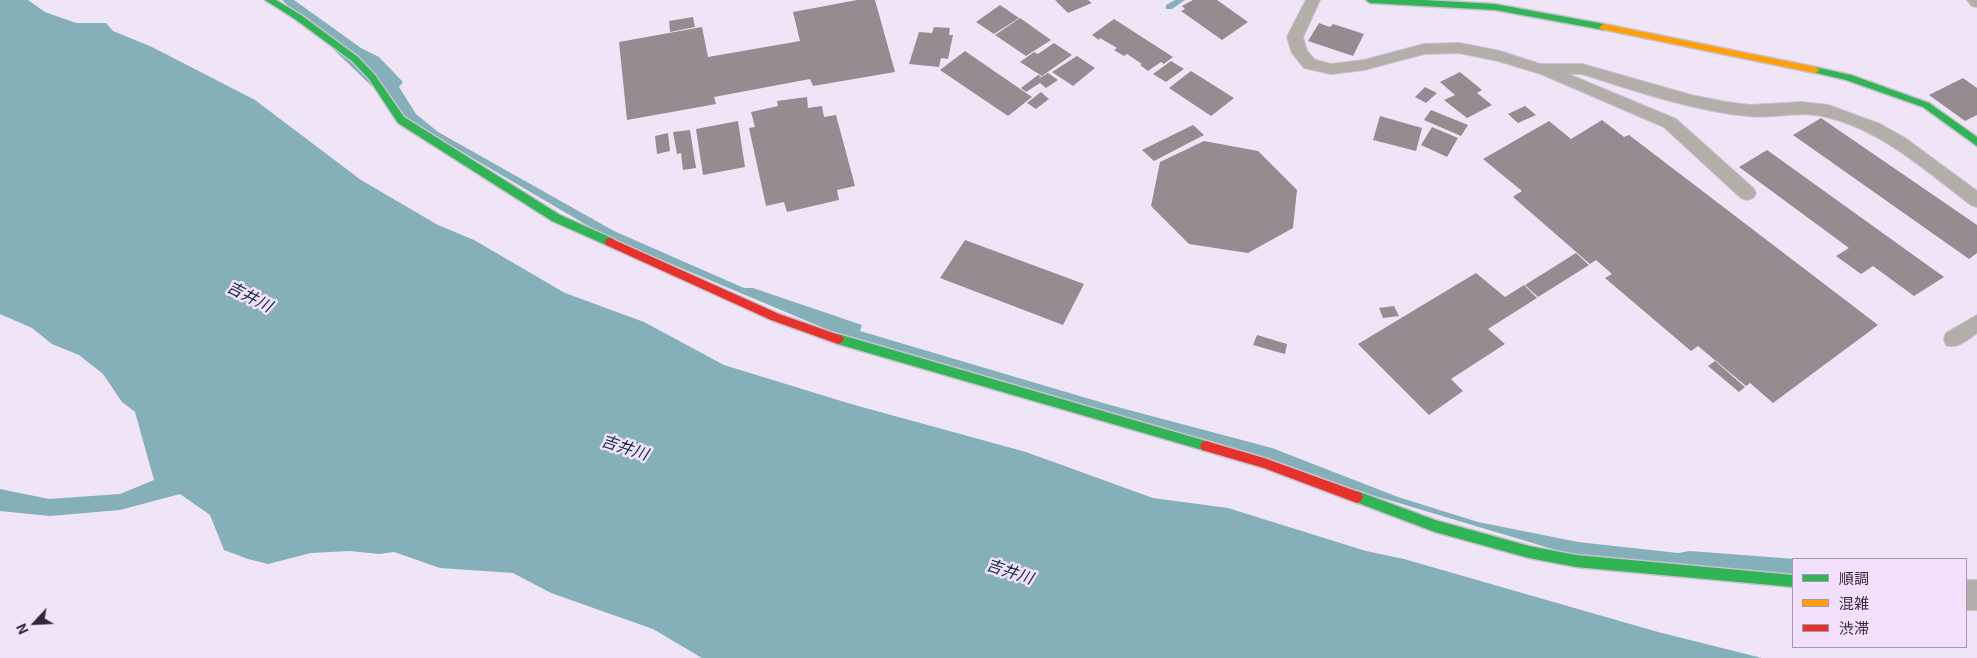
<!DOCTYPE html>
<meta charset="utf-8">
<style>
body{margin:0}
#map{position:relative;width:1977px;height:658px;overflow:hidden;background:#f0e5f6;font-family:Georgia,"Noto Sans JP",serif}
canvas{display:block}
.legend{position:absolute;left:1792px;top:558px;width:175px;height:90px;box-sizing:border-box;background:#f1dffc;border:1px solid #a597ad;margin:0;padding:6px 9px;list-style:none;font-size:15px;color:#322b36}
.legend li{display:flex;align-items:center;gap:10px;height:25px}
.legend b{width:25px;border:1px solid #a597ad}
.north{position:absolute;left:10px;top:598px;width:50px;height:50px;-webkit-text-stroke:4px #f1dffc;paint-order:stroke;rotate:245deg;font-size:14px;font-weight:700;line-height:20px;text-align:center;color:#322b36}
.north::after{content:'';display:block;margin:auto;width:18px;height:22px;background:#322b36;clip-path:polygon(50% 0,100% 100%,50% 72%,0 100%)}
</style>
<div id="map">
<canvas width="1977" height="658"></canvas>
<ul class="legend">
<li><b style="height:6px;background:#30b455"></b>順調</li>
<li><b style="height:6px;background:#ff9f0a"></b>混雑</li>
<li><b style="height:6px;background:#e5322d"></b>渋滞</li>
</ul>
<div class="north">N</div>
</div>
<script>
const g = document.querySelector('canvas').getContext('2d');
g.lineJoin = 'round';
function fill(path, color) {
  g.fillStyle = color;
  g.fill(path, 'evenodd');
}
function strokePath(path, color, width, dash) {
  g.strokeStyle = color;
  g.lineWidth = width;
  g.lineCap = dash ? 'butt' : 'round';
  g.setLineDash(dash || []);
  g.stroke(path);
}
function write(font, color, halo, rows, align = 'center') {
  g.font = font + ' Georgia,"Noto Sans JP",serif';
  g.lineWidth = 5;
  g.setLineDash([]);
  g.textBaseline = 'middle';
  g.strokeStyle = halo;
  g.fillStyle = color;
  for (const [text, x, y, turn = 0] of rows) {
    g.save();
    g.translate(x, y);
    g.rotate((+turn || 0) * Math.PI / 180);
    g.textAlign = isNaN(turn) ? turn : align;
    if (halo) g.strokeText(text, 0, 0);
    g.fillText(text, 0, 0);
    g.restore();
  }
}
const water = new Path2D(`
 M0,0H28L45,12L76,23H106L113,31L152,47L255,100L361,180L438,225L474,240L565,293L644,322L724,365L851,404L1026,452L1153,498L1228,508L1366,551L1404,559L1658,632L1762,658H702L653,629L551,593L513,573L440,568L394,552L379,554L350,551L311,553L268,564L248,559L224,550L210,515L180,494L120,510L50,516L0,511V489L49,499L120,494L154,480L135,412L122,402L103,374L79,355L52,344L32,328L0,314Z
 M282,0H294L361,48L379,57L403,82L399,87L416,114L438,132L614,231L744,288H753L862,325L860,331L1110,405L1272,448L1398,497L1478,522L1578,542L1678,553L1690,551L1795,559L1793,577L1576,556L850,339L607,237L406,119Z`);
const stream = new Path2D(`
 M1175,0H1185L1172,9H1166V5Z`);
const building = new Path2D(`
 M857,0H875L895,72L813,86L810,79L714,97L716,104L627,120L619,42L702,27L708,57L800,41L793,12Z
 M1055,0H1088L1092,3L1068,13Z
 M1193,0H1217L1248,22L1222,40L1181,11L1185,9L1182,6Z
 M1000,5L1019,18L994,34L976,22Z
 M693,17L695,27L670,32L669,21Z
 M1020,18L1051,40L1026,56L995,35Z
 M1114,19L1173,57L1164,64L1161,62L1148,71L1140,65L1142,64L1127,54L1124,56L1114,50L1117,48L1100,38L1099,40L1092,35Z
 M1319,23L1330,27L1333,24L1364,34L1353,56L1308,41Z
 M934,27L950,28L949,35H953L948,59L941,58L939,67L909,64L919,32L932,33Z
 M1054,43L1072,55L1042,76L1020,62L1034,52L1038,54Z
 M965,51L1029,95L1032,97L1008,116L940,70Z
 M1077,56L1095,68L1073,86L1052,72Z
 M1171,61L1184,69L1166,82L1153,74Z
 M1191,71L1234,98L1211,116L1169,88Z
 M1460,72L1482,90L1477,93L1492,105L1467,118L1444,100L1455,95L1440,82Z
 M1048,73L1058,80L1046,88L1040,83L1026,92L1021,88L1038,75L1041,76L1038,79Z
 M1963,78L1977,88V115L1965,121L1929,95Z
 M1425,87L1437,93L1426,103L1415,97Z
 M1041,92L1049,99L1036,109L1027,103Z
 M807,97L808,108L822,106L824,117L836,115L855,186L837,190L839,200L787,212L784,202L766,206L749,128L755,127L751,112L778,106L777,101Z
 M1525,106L1536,115L1518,123L1508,114Z
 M1431,110L1468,125L1461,136L1424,120Z
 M1380,116L1422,128L1416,151L1373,140Z
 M1821,118L1977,225V253L1969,259L1793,135Z
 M1602,120L1624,137L1629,135L1878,325L1773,403L1750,383L1746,386L1698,346L1691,351L1605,278L1612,274L1596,260L1590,264L1513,197L1517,194L1538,211L1517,194L1522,191L1483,159L1549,121L1571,139Z
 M738,121L745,167L703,175L696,129Z
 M1193,125L1204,135L1154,161L1142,150Z
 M1432,127L1458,138L1447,157L1421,145Z
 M690,130L696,168L683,170L681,153L677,154L673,132Z
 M668,133L670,151L657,154L655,136Z
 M1204,141L1258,151L1297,190L1293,228L1248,253L1189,244L1151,206L1160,162Z
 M1767,150L1944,277L1914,296L1873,266L1861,274L1836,256L1849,248L1739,167Z
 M965,240L1084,284L1063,325L940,278Z
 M1576,253L1589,265L1538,297L1525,285Z
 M1476,273L1505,297L1524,285L1537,298L1488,329L1505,344L1451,379L1463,391L1429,415L1358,344Z
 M1394,306L1399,316L1383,318L1379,308Z
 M1257,335L1287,344L1285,354L1253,345Z
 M1715,361L1745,387L1739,392L1708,366Z`);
const lane = new Path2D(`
 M1306,0H1320L1303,37L1307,51L1315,60L1331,64L1364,60L1424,44L1459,43L1500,51L1540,64H1582L1691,95L1726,102L1750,105L1802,102L1828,105L1880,124L1905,138L1977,191V207L1971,205C1926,171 1882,130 1826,117C1800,110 1773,119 1747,116C1690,110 1636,91 1582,74H1568L1676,119L1753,188L1756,193L1753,198L1747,200L1741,198L1664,127L1541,74L1498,61L1459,53L1424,54L1364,70L1331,74L1304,68L1292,53L1287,37Z
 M1967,0H1977V7L1972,6Z
 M1977,315V333C1967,340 1958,349 1946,345L1944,339L1946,333Z`);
const street = new Path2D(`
 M1966,580H1977V610H1966Z`);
const fast = new Path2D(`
 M265,0H276L301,15L358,57L375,75L404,117L560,215L614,239L615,242L614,245H606L552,221L398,123L369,79L352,61L295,19Z
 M1366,0H1423L1495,4L1604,24L1609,27L1604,30L1495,10L1370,3Z
 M1815,67L1851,75L1929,103L1977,137V146L1923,107L1846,80L1812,72V68Z
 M838,334L1206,441L1210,442L1212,446L1210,450L1206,451L838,344L834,342L832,339L834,336Z
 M1357,491L1435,520L1529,546L1576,555L1793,575V587L1576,567L1529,558L1435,532L1353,501L1351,497L1353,493Z`);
const slow = new Path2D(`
 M1604,24L1815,67L1820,70L1815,73L1601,29L1599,27Z`);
const jam = new Path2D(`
 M610,238L779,314L842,336L844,339L842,342L838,344L771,320L606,245L605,242L606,239Z
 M1206,441L1264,458L1361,493L1363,497L1361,501L1357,503L1264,468L1202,450L1200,446L1202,442Z`);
const waterNames = [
 ["吉井川",250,296,27],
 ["吉井川",625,447,18],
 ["吉井川",1010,571,18]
];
fill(water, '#85b0ba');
fill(stream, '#85b0ba');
fill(building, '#958b90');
strokePath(lane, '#c9c1ce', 2);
strokePath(street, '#c9c1ce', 2);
strokePath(fast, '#c9c1ce', 3);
strokePath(slow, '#c9c1ce', 3);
strokePath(jam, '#c9c1ce', 3);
fill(lane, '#b3aeaa');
fill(street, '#b3aeaa');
fill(fast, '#30b455');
fill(slow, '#ff9f0a');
fill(jam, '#e5322d');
write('italic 16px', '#0e3034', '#f1dffc', waterNames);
</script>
